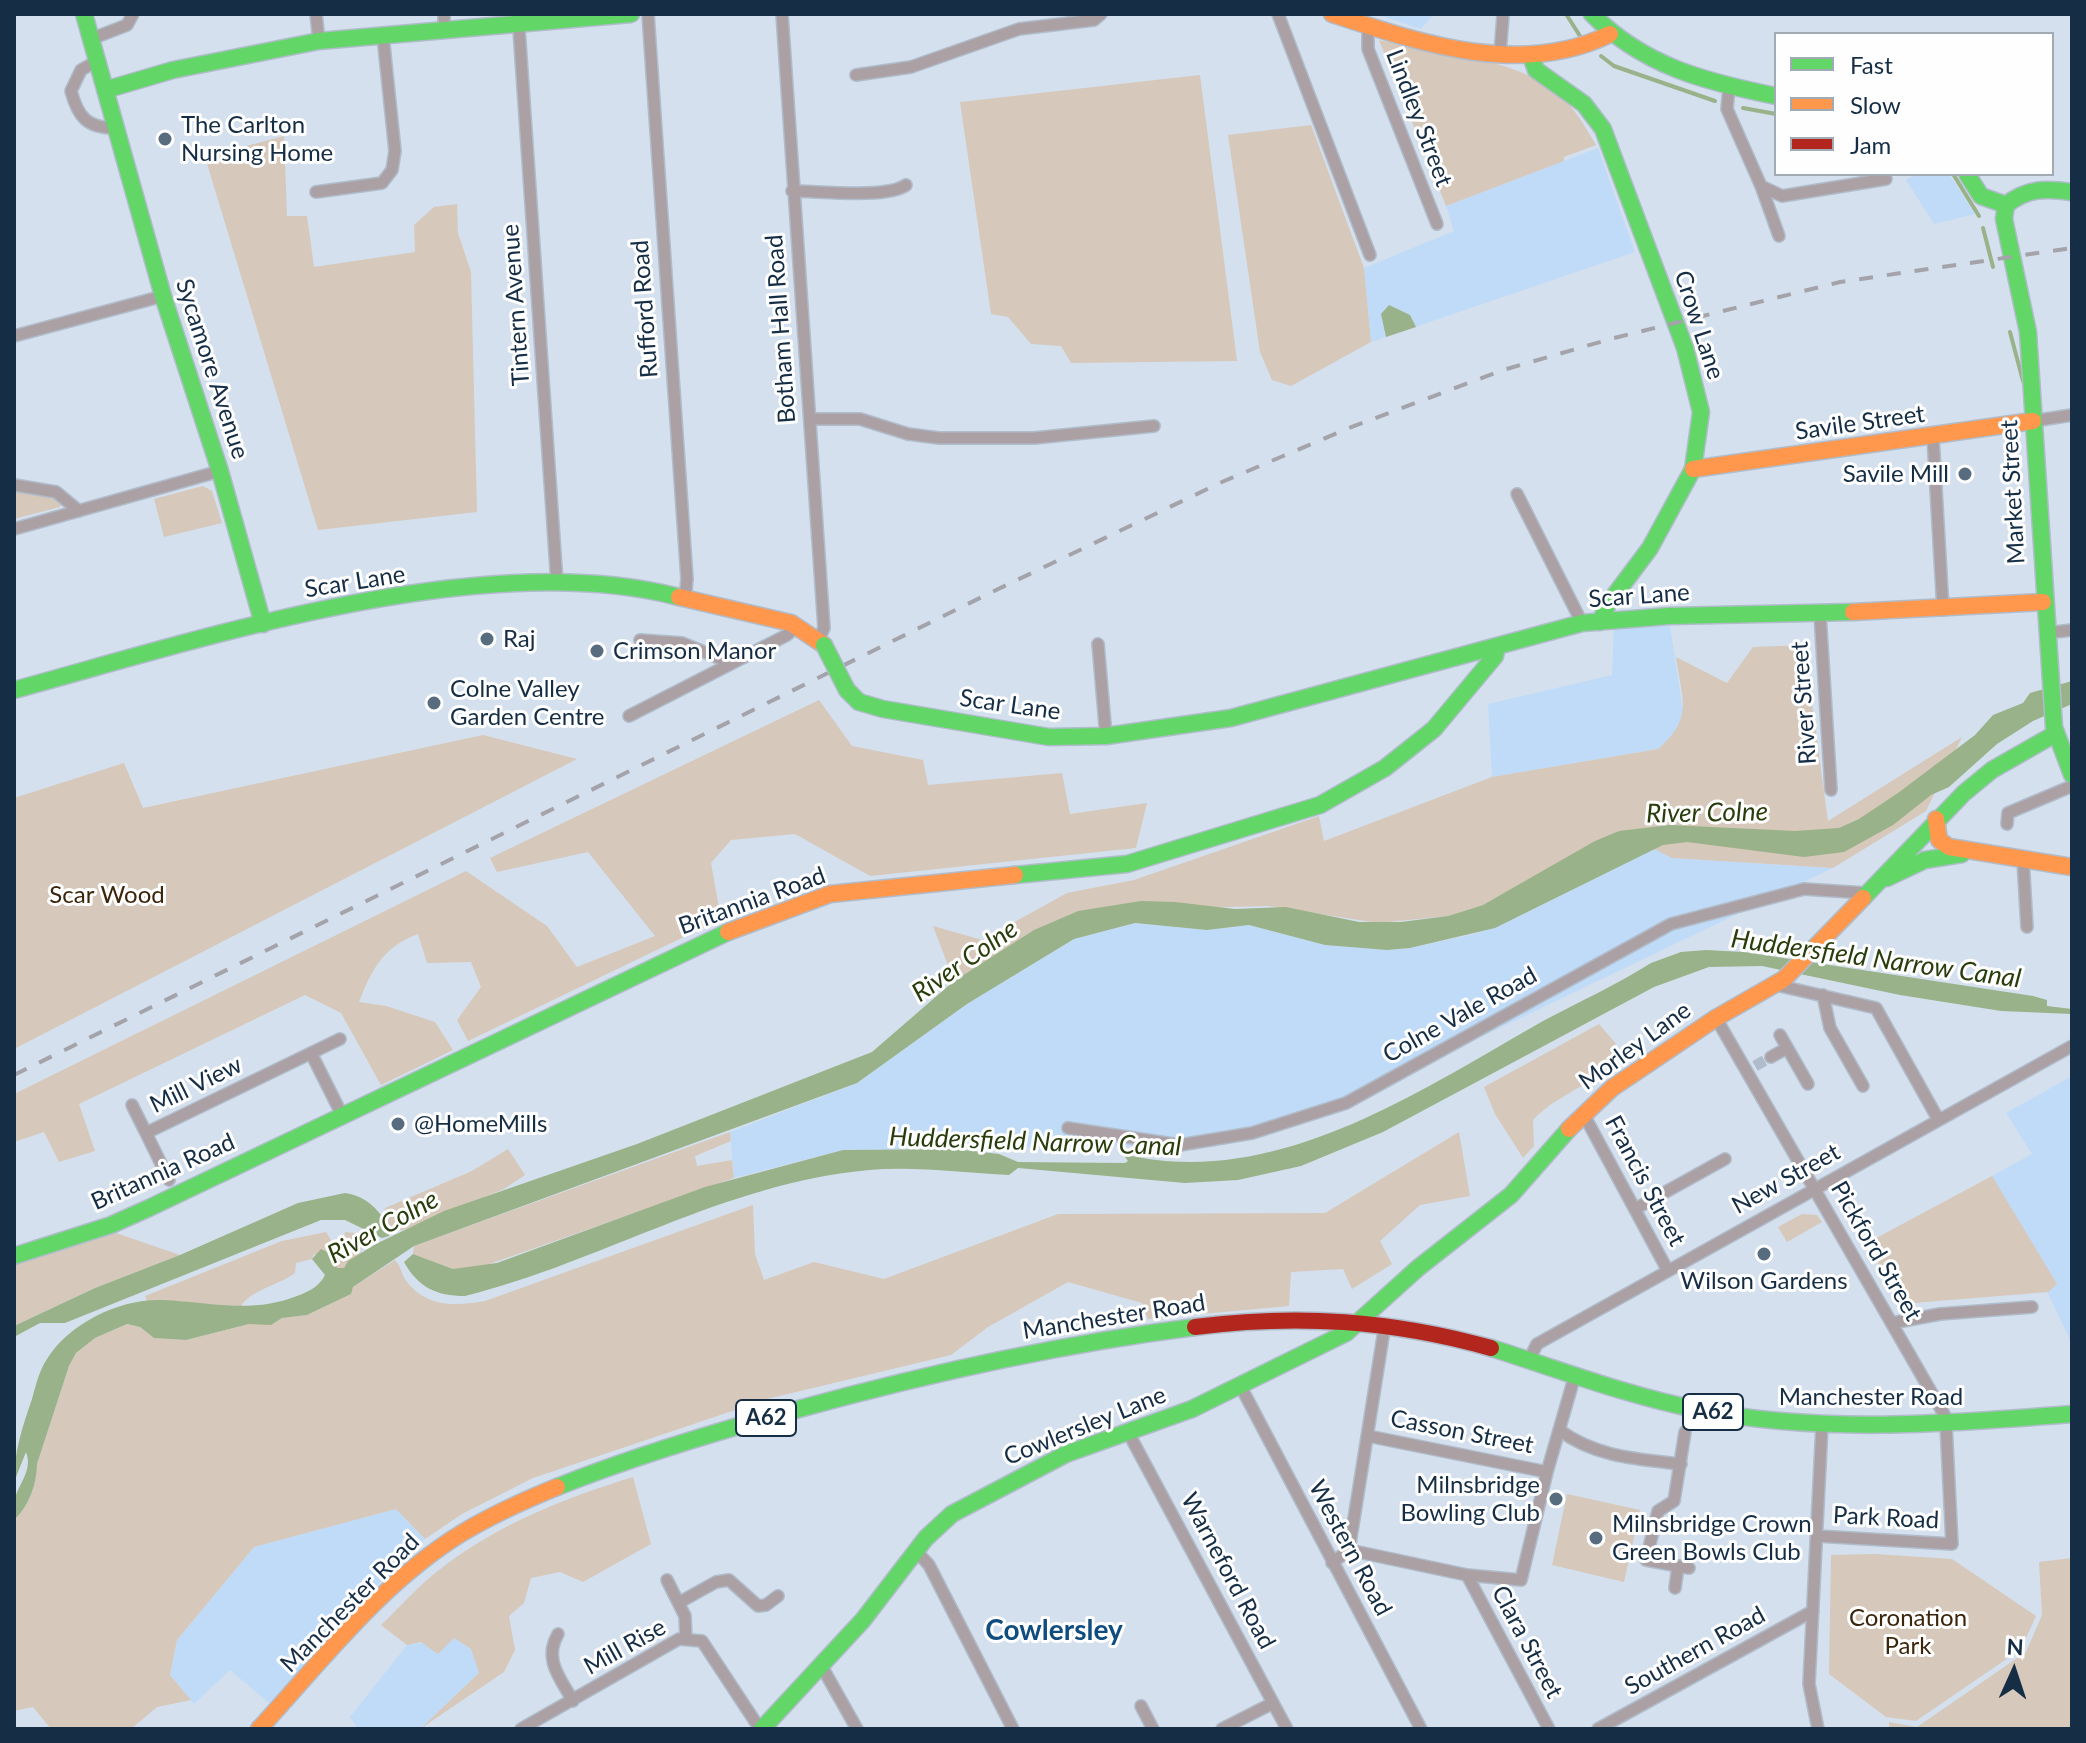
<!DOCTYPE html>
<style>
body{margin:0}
#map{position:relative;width:2086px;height:1743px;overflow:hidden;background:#d4e0ee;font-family:Lato,sans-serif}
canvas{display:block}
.frame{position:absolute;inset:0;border:16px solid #162e45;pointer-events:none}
.legend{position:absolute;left:1774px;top:32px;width:280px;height:144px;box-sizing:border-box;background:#fefefe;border:2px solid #a1abb4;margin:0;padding:10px 14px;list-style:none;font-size:24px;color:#162e45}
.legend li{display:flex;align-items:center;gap:16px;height:40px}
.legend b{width:40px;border:2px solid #a1abb4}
.north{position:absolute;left:1974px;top:1631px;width:80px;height:80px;-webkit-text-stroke:6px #fefefe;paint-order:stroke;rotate:3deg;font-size:22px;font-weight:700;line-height:32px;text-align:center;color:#162e45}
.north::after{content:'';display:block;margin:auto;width:28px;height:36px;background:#162e45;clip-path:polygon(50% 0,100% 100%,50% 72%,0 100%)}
</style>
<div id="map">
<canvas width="2086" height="1743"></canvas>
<div class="frame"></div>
<ul class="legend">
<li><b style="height:10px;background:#63d668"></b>Fast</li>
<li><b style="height:10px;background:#ff974d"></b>Slow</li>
<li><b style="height:10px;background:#b3261e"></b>Jam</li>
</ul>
<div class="north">N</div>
</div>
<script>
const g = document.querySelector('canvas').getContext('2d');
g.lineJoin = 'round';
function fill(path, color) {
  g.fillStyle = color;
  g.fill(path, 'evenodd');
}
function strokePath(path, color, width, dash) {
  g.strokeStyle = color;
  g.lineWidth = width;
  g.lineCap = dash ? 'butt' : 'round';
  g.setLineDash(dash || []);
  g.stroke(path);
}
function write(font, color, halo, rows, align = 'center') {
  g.font = font + ' Lato,sans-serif';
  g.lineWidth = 6;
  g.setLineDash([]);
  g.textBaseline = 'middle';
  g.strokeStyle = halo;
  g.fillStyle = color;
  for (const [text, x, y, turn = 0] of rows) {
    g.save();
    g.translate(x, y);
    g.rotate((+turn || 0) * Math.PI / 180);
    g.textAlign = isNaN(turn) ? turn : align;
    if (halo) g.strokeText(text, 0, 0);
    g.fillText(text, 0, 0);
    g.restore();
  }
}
const built = new Path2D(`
 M1376,14H1434L1421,29Z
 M1598,148L1635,252L1371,342L1364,268L1454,231L1446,206Z
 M1916,174H1949L1975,214L1934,224L1906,180Z
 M1670,626L1683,711L1677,733L1658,749L1492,777L1488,704L1612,675L1614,627Z
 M1657,848L1673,858L1833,868L1352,1099L1180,1145L843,1150L734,1178L730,1132L857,1083L967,1004L1074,939L1135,923L1207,930L1249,925L1325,945L1387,950L1410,948L1474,934L1524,914Z
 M2072,1076V1344L1992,1176L2032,1154L2006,1113Z
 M396,1509L425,1539L386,1576L269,1703L230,1670L194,1704L170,1675L177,1640L254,1547Z
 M454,1638L471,1649L479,1673L420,1729H358L350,1717L407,1645Z`);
const green = new Path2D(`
 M1379,40C1432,51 1513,58 1555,91C1574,106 1584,125 1596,145L1564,157V161L1446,206Z
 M1200,75L1237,361L1071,363L1061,346L1031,344L1008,317L991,314L960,102Z
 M1311,125L1364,268L1371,342L1291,386L1272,380L1260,352L1228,135Z
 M284,136L287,216H307L314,267L415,252L414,225L434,207L457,204L458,233L471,272L477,512L318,530L205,157Z
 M203,486L212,491L222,523L164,537L154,499Z
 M14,489L39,491L62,501L60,507L14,519Z
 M1804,645L1828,821L1962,737L1926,811L1833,868L1672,858L1619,831L1483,905L1448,916L1378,923L1268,906L1078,911L1035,930L954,981L933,926L982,940L1067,893L1134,880L1319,816L1324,841L1492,777L1658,749C1694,718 1682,700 1676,657L1727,683L1753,647Z
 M819,700L852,746L923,760L928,785L1062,773L1070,814L1147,803L1136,848L870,876L795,834L731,840L711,863L721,919L468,1041L457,1020L481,987L471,962L427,963L418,934C383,947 372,969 359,1002L386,1006L435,1022L453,1050L381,1085L341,1013L305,995L79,1104L95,1151L59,1162L44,1132L14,1142V1094L466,871L547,926L577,967L655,936L588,852L497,872L490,858Z
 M483,735L577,759L14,1049V798L124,763L143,808Z
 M1599,1024L1616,1044C1604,1086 1559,1091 1533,1120L1534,1146L1523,1158L1495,1114L1484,1087Z
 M730,1132L731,1141L695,1156L697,1166L732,1160L734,1178L478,1268L453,1269L413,1254L414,1246L427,1241Z
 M1459,1132L1470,1196L1420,1205L1380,1241L1392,1264L1352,1289L1343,1269L1291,1272L1289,1306L1148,1319L1142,1303L1068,1282L988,1327L951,1355L771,1398L533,1478L462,1514L425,1539L396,1509L254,1547L177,1640L170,1675L191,1700L157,1707L131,1729H51L33,1707L14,1711V1520C29,1506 37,1485 37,1464L69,1366L76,1353L95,1338L127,1324L140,1327L154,1338L186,1340L249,1324H271L282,1318L307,1315L351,1294L353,1287L395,1260C402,1267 401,1275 407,1282C428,1308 455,1306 485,1301L753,1205L755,1254L764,1280L814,1262L884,1279L1058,1214L1325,1213Z
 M508,1149L525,1175L504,1189L404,1230L390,1231L384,1218L385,1208L472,1171Z
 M1992,1176L2057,1284L2048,1292L1901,1304L1867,1243Z
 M1802,1214L1817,1215L1822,1222L1787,1242L1778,1227Z
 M326,1232L341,1256L345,1232L366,1234L360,1255L348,1261L344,1268H337L314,1254L312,1259L296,1263L295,1273C279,1285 251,1290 241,1306L147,1301L145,1296L282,1241Z
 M116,1233L180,1255L95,1288L14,1326V1265Z
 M633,1477L651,1544L583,1582L560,1572L531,1578L524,1603L509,1616L515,1650L504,1672L420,1729L479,1673L471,1649L454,1638L438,1654L421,1642L407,1645L381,1625C400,1607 418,1586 439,1570C496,1525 565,1498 633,1477Z
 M1567,1494L1640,1510L1624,1582L1552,1565Z
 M1875,1554L1952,1559L2036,1616L2021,1649L1916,1721L1886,1717L1829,1674L1831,1555Z
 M2072,1558V1729H1889V1722L1917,1727L2026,1652L2042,1615L2039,1562Z`);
const water = new Path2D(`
 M1389,305L1410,315L1416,327L1386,337L1381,314Z
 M2072,681V704L2033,721L1997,744L1949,787L1931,795L1893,825L1844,852L1804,857L1687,842L1663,845L1495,928L1410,948L1387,950L1325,945L1249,925L1207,930L1135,923L1074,939L967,1004L857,1083L414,1246L353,1287L351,1294L307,1315L282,1318L271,1325L249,1324L186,1340L154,1338L140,1327L127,1324L95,1338L76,1353L69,1366L37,1464C37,1484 29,1506 14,1520C14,1515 13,1506 14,1501C19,1483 33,1470 26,1452L14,1482C14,1452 22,1428 32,1399C36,1385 39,1371 47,1359C69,1323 121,1298 163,1300C208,1302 252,1314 297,1296C308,1292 320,1286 325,1275L312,1259L321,1249L333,1255L337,1268H344L348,1261L376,1244L444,1211L637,1144L872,1052L954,981L1034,930L1078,911L1141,901L1175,902L1235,909L1286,907L1359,922H1401L1448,916L1483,905L1595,841L1619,831L1670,825L1795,831L1839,828L1859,819L1898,793L1975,735L1993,715L2023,703L2030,693Z
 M1706,950L1744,952L2033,996L2047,1000V1006L2072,1009V1014L2001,1011L1900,995L1762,966L1709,967L1654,987L1383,1132L1301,1166L1238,1180L1185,1183L1018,1168L1009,1175C963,1173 915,1166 869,1170C724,1183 602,1262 465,1296C436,1296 418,1287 404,1262L413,1254L453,1269L497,1263L705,1187L843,1150L955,1149L999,1154L1018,1162L1125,1163L1128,1161L1123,1154C1275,1191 1419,1091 1543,1021C1579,1002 1616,985 1651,963L1681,952Z
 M345,1193C367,1196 382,1212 390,1231L389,1236L382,1238L345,1220H321L65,1323H40L14,1337V1326L95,1288L180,1255L298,1203Z`);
const stream = new Path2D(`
 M1566,14L1580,36
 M1601,56L1614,66L1715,101
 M1743,108L1776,114
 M1953,174L1979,216
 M1983,228L1993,267
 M2010,332L2023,381`);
const streetTunnel = new Path2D(`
 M1755,1066L1771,1057`);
const street = new Path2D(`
 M316,14L319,41
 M444,14V31
 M518,14L557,583
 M648,14L687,579L685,600
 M782,14L824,628L819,639
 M1278,14L1370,255
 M1368,26V49L1437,224
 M91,39L127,25L133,14
 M1500,54L1503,15
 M97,61L81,70L71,91C78,117 87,128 115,128
 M856,75L911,67L1019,29L1094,20L1101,14
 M1729,87L1727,109L1761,186L1782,196L1886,179
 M1761,186L1779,236
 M792,191C819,191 887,199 906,185
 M316,192L382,183L392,170L395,151L383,36
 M14,336L163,296
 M810,419H860L908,434L939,438H1034L1154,426
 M2033,421L2072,415
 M1933,437L1943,610
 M14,485L56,492L79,511
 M1517,494L1582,623
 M14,529L220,471
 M1820,614L1831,790
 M2046,633L2072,630
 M640,640L682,643L731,663
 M1098,644L1106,736
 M629,716L787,635L797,626
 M2007,824L2008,813L2072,786
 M2023,860L2027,927
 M1776,985L1876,1008L1938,1119
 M1823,995L1830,1028L1863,1086
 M1716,1018L1949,1423
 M1780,1035L1808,1084
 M311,1053L342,1115
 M1771,1057L1787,1048
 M132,1105L146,1133
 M1583,1113L1668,1271
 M1068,1128L1180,1145L1252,1133L1346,1103L1671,924L1804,889L1866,893
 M169,1180L146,1133L340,1039
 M1635,1209L1725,1159
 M1892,1323L1940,1314L2032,1307
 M1529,1360L1537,1344L2072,1046
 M1241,1387L1421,1729
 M1559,1430C1596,1457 1636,1459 1681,1464
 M1685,1432L1674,1501L1658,1511L1646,1560L1689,1568
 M1129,1434L1287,1729
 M1368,1436L1547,1472
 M1817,1536L1952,1544L1946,1424
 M1349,1550L1467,1575L1521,1580L1547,1472L1575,1375
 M917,1552L929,1565L1013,1729
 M1332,1563L1349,1550L1385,1324
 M1467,1575L1549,1729
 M667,1580L685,1616L686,1639
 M1675,1588L1678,1566
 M680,1602L716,1582L729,1580L758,1606L766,1605L778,1596
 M558,1634C543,1659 560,1678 573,1701
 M821,1665L857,1729
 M1141,1706L1153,1729
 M521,1729L679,1639L702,1641L760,1729
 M1222,1729L1273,1703
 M1598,1729L1813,1611
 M1818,1729L1809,1684L1822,1425`);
const fast = new Path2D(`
 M84,14L163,296L220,471L263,624
 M1592,14C1643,66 1706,82 1776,96
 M1531,56L1536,70L1584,104L1603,129L1685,348L1701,412L1693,469L1650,548L1608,604L1600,622
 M105,90L173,70L319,41L631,14
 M1967,174L1981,196L2006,205
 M2006,205L2004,219L2028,332L2054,727L2072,775
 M2006,205C2027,188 2046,188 2072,192
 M14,690C205,638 485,546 679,597
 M847,690L859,702L883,709L1049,737L1106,736L1231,718L1582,623L1669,616L1853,612
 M1015,875L1127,864L1320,805L1385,768L1434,729L1495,656L1497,646
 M1887,878L1925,860L1962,854
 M1863,898L1964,793L1992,770L2055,734
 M14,1256L111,1225L149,1208L728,932
 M1491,1348C1558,1369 1625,1395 1695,1409C1819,1434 1947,1424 2072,1414
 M557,1487C634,1456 715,1432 795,1410C926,1374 1060,1344 1195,1327
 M762,1729L863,1620L926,1538L952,1514L1066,1454L1192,1409L1346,1333L1418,1268L1511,1195L1569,1129`);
const slow = new Path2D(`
 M1332,14C1420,43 1522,78 1610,34
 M1693,469L2033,421
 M679,597L791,623L824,645
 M1853,612L2043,602
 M1936,819L1939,840L1949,847L2072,867
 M728,932L830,894L1015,875
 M1569,1129L1612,1088L1716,1018L1784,979L1863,898
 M259,1729C322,1660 382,1582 462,1533C492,1515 525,1500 557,1487`);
const jam = new Path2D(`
 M1195,1327C1297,1314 1391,1320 1491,1348`);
const rail = new Path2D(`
 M14,1075L992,592L1222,482L1349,428L1503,370L1614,338L1840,282L2072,248`);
const fastBridge = new Path2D(`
 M824,645L847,690`);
const markers = [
 [165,139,8,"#586c80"],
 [1965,474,8,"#586c80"],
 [487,639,8,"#586c80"],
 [597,651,8,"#586c80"],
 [434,703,8,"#586c80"],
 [398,1124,8,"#586c80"],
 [1764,1254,8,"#586c80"],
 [1556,1499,8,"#586c80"],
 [1596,1538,8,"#586c80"]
];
const shields = [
 [1713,1412,60],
 [766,1418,60]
];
const shieldNames = [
 ["A62",1713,1412],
 ["A62",766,1418]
];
const streetNames = [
 ["Lindley Street",1419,118,69],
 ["Tintern Avenue",516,305,-94],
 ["Rufford Road",645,309,-94],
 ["Crow Lane",1699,325,72],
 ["Botham Hall Road",781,329,-94],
 ["Sycamore Avenue",212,369,72],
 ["Savile Street",1860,423,-8],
 ["Market Street",2013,492,-93],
 ["Scar Lane",355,582,-9],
 ["Scar Lane",1639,596,-4],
 ["River Street",1804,703,-94],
 ["Scar Lane",1010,705,8],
 ["Britannia Road",752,901,-20],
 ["Colne Vale Road",1460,1015,-29],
 ["Morley Lane",1635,1046,-36],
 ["Mill View",196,1085,-26],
 ["Britannia Road",163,1172,-24],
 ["New Street",1786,1179,-29],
 ["Francis Street",1645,1181,62],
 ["Pickford Street",1876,1251,60],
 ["Manchester Road",1114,1317,-9],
 ["Manchester Road",1871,1397],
 ["Cowlersley Lane",1085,1426,-22],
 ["Casson Street",1462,1432,11],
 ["Park Road",1886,1518,3],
 ["Western Road",1350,1548,62],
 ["Warneford Road",1228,1571,62],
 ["Manchester Road",350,1603,-45],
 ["Clara Street",1527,1642,62],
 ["Mill Rise",625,1647,-29],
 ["Southern Road",1695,1651,-29]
];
const poiNames = [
 ["The Carlton",181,125],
 ["Nursing Home",181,153],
 ["Savile Mill",1949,474,"right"],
 ["Raj",503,639],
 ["Crimson Manor",613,651],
 ["Colne Valley",450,689],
 ["Garden Centre",450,717],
 ["@HomeMills",414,1124],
 ["Wilson Gardens",1764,1281,"center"],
 ["Milnsbridge",1540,1485,"right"],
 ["Bowling Club",1540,1513,"right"],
 ["Milnsbridge Crown",1612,1524],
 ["Green Bowls Club",1612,1552]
];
const parkNames = [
 ["Scar Wood",107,895],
 ["Coronation",1908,1618],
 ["Park",1908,1646]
];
const waterNames = [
 ["River Colne",1707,813,-1],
 ["Huddersfield Narrow Canal",1876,959,8],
 ["River Colne",965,961,-35],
 ["Huddersfield Narrow Canal",1035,1142,2],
 ["River Colne",383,1227,-29]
];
const quarterNames = [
 ["Cowlersley",1054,1631]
];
fill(built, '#c0dbf7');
fill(green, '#d6c8ba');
fill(water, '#9ab289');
strokePath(stream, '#9ab289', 4);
strokePath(streetTunnel, '#aebccc', 11, [11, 5.5]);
strokePath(street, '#b0bcca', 14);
strokePath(fast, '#b0bcca', 19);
strokePath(slow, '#b0bcca', 19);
strokePath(jam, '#b0bcca', 19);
strokePath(street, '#aba1a5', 11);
strokePath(fast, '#63d668', 16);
strokePath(slow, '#ff974d', 16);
strokePath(jam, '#b3261e', 16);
strokePath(rail, '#a3a3a9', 4, [14, 14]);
strokePath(fastBridge, '#b0bcca', 19, []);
strokePath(fastBridge, '#63d668', 16);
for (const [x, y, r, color] of markers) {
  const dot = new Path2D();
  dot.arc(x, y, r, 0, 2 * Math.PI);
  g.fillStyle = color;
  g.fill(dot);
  strokePath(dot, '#fefefe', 3);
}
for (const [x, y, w] of shields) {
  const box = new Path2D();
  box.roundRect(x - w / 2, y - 18, w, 36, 6);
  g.fillStyle = '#fefefe';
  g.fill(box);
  strokePath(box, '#162e45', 2);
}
write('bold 22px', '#162e45', null, shieldNames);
write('24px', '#162e45', '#fefefe', streetNames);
write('24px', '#162e45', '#fefefe', poiNames, 'left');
write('24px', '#3b250b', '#fefefe', parkNames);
write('italic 26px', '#293d0c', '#fefefe', waterNames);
write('bold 28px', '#104d7f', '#fefefe', quarterNames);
</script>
